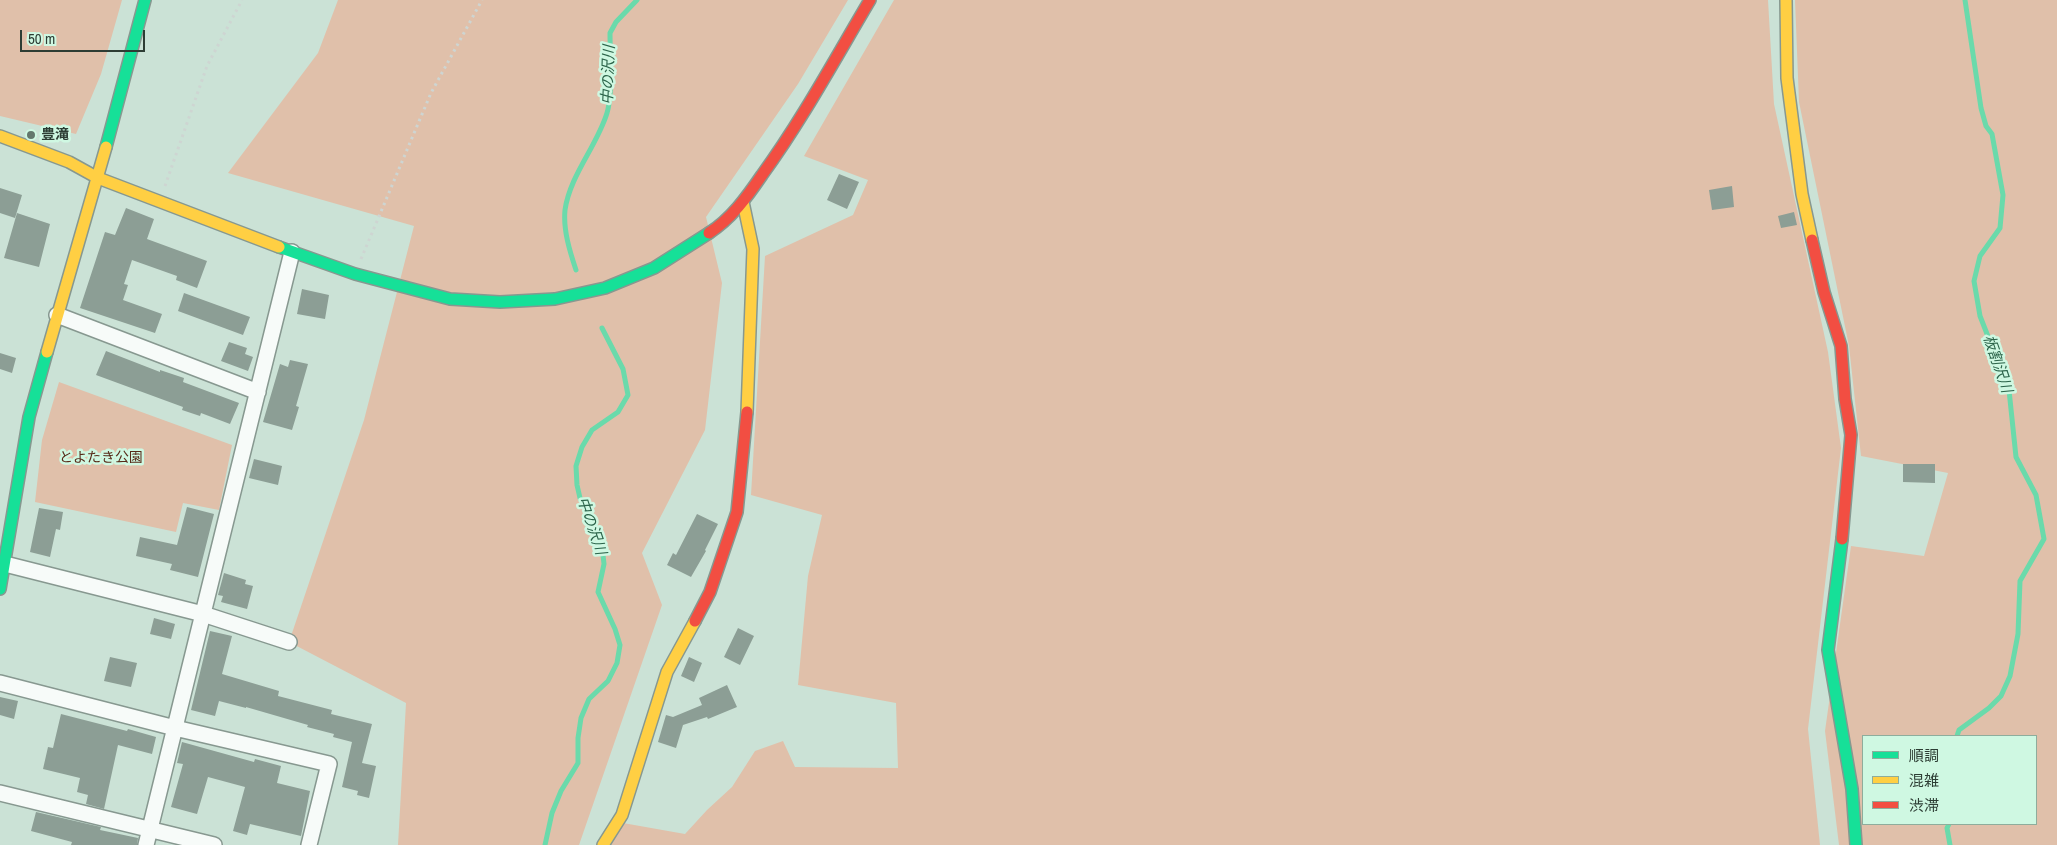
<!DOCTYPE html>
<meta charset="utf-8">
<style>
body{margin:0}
#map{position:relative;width:2057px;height:845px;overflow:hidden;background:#cbe2d6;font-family:"Archivo Narrow","Noto Sans JP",sans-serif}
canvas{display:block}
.legend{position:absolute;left:1862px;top:735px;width:175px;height:90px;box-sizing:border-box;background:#cff8e2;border:1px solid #8ead9c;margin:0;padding:6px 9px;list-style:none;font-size:15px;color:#2d3d34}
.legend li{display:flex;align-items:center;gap:10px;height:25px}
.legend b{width:25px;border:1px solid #8ead9c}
.scale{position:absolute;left:20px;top:30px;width:125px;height:22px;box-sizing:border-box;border:2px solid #2d3d34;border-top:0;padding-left:6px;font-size:15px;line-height:18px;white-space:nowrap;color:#2d3d34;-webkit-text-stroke:4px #cff8e2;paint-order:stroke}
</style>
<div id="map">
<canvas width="2057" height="845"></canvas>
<ul class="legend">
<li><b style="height:6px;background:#16e098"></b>順調</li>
<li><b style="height:6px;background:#ffcf43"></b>混雑</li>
<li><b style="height:6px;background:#f24e42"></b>渋滞</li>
</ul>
<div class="scale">50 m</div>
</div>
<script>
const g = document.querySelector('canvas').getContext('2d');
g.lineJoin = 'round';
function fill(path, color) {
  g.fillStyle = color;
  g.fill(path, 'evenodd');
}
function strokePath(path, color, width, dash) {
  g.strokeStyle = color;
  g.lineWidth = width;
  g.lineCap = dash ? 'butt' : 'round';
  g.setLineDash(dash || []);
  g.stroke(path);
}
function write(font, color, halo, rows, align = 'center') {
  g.font = font + ' "Archivo Narrow","Noto Sans JP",sans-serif';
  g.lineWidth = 5;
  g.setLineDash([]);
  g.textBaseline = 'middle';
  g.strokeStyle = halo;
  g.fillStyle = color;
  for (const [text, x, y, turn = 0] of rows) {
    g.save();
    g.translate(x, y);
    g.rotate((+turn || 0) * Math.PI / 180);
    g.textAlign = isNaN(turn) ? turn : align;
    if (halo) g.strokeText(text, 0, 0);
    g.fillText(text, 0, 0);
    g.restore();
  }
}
const green = new Path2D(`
 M0,0H122L101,74L76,134L0,116Z
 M338,0H848L798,84L706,217L722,283L705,430L642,553L662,605L579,845H398L406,703L289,642L364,420L414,226L228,173L318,53Z
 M894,0H1768L1774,104L1828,352L1841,448L1808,729L1820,845H609L623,823L685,834L707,810L732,787L755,751L783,741L795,767L898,768L896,703L798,685L808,576L822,515L751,495L765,256L853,215L868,180L804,156Z
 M1795,0H2057V845H1839L1825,731L1851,546L1924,556L1948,473L1861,456L1849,346L1799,102ZM1863,736H2036V824H1863Z
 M59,382L232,445L219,510L183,503L176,532L35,502L42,440Z`);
const stream = new Path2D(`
 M576,270C570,252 563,230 565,210C570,175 597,146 607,113C613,94 610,53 610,33L616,22L637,0
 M1957,736L1959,730L1989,708L2001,696L2010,676L2018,634L2020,581L2044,539L2036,495L2016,457L2009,390L1980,316L1974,281L1980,256L2000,228L2003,195L1992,134L1986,126L1981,108L1965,0
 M1949,824L1947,828L1950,845
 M545,845L552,813L561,791L578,763V738L581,718L589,699L608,681L617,663L620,645L615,629L598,592L604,564L602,546L580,498L577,485L576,466L582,447L592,430L618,412L628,395L623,369L602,328`);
const building = new Path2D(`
 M839,174L859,182L847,209L827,200Z
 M1732,186L1734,207L1712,210L1709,190Z
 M0,188L22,195L15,218L0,213Z
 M126,208L154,219L147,239L207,261L197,288L176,280L177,276L132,260L124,284L128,285L123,300L162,314L155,333L80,308L105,232L115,235Z
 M1794,212L1797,225L1781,228L1778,216Z
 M17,213L50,224L39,267L4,258Z
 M302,289L329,295L325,319L297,314Z
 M184,293L250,317L243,335L178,311Z
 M229,342L247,348L245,354L253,357L248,371L221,361Z
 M106,351L160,372V370L184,378L183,382L239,403L230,424L201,413L200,416L182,410L183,407L96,375Z
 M0,353L16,358L12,373L0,369Z
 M290,360L308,364L296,406L299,407L292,430L263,422L280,364L288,367Z
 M254,459L282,466L278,485L249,478Z
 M1903,464H1935V483L1903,482Z
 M187,507L214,514L198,577L170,570L172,564L136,556L140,537L177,545Z
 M39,508L63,512L60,530L56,529L50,557L30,552Z
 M697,514L718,524L705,550L706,551L691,577L667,565L673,553L676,555Z
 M224,573L246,580L245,584L253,586L247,609L221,602L223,596L218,595Z
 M154,618L175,624L171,639L150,634Z
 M738,628L754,636L740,665L724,657Z
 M210,631L232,636L222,674L279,691L278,696L332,710L331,714L372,724L362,763L376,766L369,798L357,795L358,791L342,787L352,742L333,737L334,734L307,727L308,725L246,707V708L219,701L215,716L191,710Z
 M110,657L137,663L131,687L104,681Z
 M689,657L702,663L694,682L681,676Z
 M727,685L737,707L708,719L707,717L683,725L676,748L658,742L666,715L673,717L702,705L699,698Z
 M0,697L18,701L14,719L0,715Z
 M61,714L127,731L128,729L156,737L152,754L118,745L104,809L86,804L88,795L77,792L80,778L43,769L48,747L53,748Z
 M182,742L254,762L255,759L281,766L277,783L310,791L301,836L250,824L247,835L233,831L245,787L208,777L197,814L171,807L183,764L177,763Z
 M36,812L101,827L100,830L138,838L137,845H71L72,842L31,831Z`);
const path = new Path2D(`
 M165,186L207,66L242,0
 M361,259L431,93L482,0`);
const street = new Path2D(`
 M57,315L258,392
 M5,564L203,614L289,642
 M0,683L175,728L329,764L309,845
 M0,793L214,845
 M146,845L292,252`);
const fast = new Path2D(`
 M106,147L145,0
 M279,247L355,274L450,299L500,302L555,299L605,288L654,268L709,233
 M1842,539L1828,650L1852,789L1856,845
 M0,589L29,417L47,352`);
const slow = new Path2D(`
 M1786,0L1787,78L1802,194L1812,240
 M0,136L69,162L98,178L279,247
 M743,202L753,249L747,412
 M47,352L106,147
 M603,845L622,815L667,672L695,621`);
const jam = new Path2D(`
 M709,233C731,219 747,197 762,175C802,120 835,59 870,0
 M1812,240L1824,292L1841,346L1845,399L1851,435L1842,539
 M695,621L710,592L737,512L747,412`);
const markers = [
 [31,135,5,"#64776d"]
];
const poiNames = [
 ["豊滝",41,135]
];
const parkNames = [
 ["とよたき公園",101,458]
];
const waterNames = [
 ["中の沢川",609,75,-88],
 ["板割沢川",1997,364,71],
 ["中の沢川",591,526,71]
];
fill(green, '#e0c0aa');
strokePath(stream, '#6adaab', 5);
fill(building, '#8c9e95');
strokePath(street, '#879890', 18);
strokePath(fast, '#879890', 14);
strokePath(slow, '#879890', 14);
strokePath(jam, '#879890', 14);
strokePath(path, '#ced5d2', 3, [2.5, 4]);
strokePath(street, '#f7fbf9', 15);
strokePath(fast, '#16e098', 11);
strokePath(slow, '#ffcf43', 11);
strokePath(jam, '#f24e42', 11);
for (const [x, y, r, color] of markers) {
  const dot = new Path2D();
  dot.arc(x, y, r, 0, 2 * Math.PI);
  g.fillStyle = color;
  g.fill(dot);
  strokePath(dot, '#cff8e2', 2);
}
write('bold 14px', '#2d3d34', '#cff8e2', poiNames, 'left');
write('14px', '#572a18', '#cff8e2', parkNames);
write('italic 15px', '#2c644a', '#cff8e2', waterNames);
</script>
